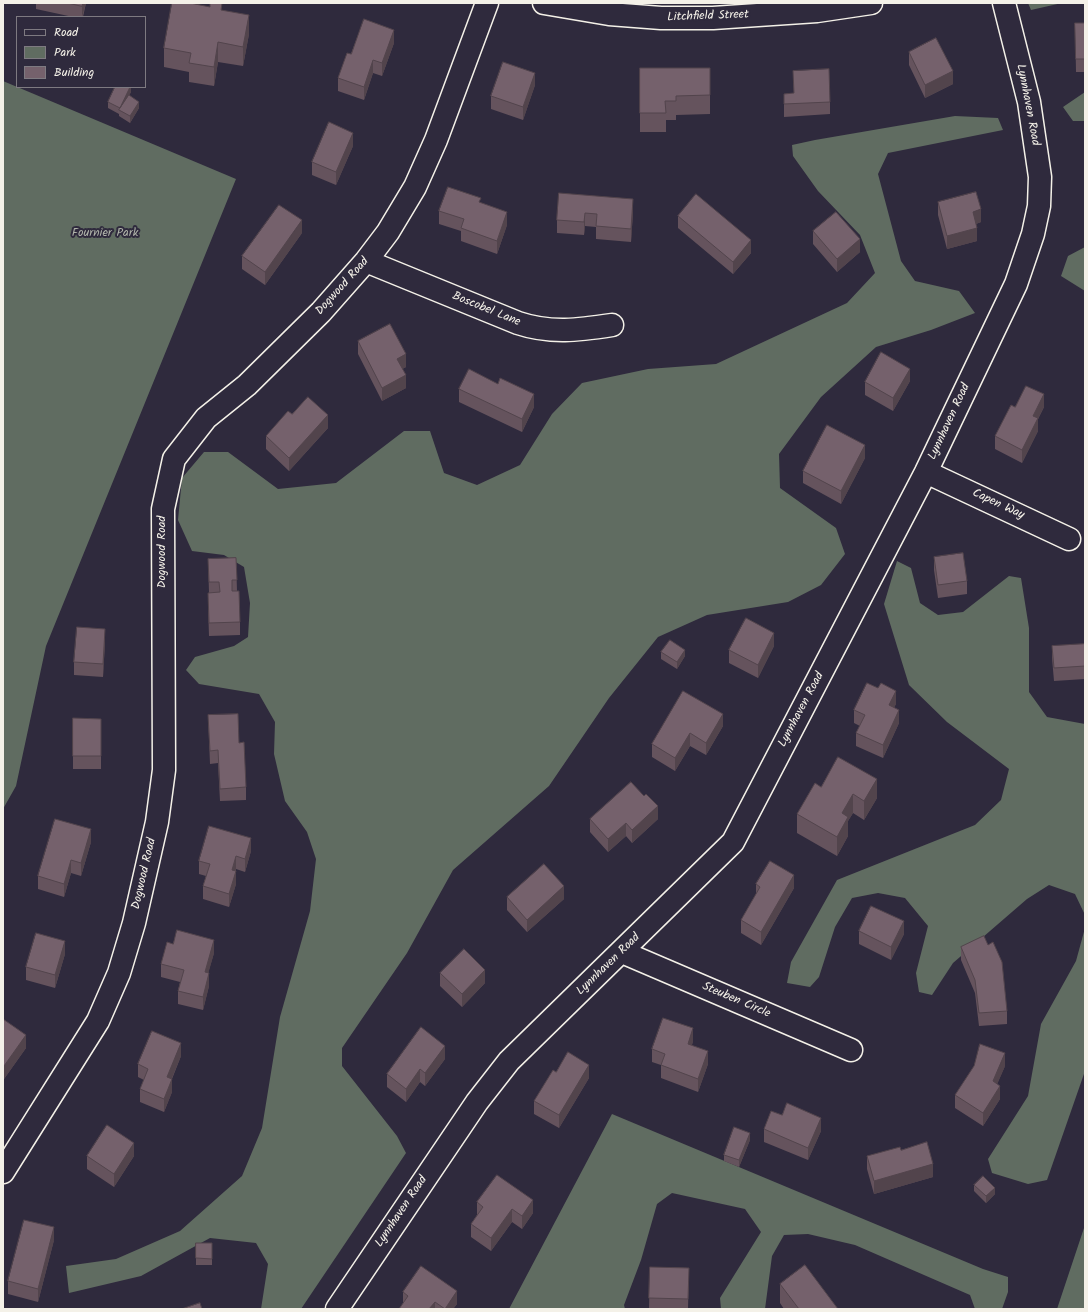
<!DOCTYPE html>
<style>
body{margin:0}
#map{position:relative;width:1088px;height:1312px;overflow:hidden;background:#2f2a3d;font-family:Kalam,sans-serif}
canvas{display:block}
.frame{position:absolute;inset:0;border:4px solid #f4f1e8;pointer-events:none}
.legend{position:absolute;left:16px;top:16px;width:130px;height:72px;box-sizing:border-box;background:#2f2a3d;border:1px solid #7e7a81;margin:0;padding:5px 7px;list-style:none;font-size:12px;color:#f4f1e8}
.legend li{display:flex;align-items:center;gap:8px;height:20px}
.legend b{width:20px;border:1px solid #7e7a81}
</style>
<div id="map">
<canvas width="1088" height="1312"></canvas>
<div class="frame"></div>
<ul class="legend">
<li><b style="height:5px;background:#2f2a3d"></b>Road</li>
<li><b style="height:11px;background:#606c61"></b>Park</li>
<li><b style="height:11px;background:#75616c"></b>Building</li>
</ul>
</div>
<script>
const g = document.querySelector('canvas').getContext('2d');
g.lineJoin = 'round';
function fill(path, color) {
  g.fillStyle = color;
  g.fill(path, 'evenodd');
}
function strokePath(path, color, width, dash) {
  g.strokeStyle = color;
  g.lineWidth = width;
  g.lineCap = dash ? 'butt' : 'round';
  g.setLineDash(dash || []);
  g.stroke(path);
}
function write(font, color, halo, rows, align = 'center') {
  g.font = font + ' Kalam,sans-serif';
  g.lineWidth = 4;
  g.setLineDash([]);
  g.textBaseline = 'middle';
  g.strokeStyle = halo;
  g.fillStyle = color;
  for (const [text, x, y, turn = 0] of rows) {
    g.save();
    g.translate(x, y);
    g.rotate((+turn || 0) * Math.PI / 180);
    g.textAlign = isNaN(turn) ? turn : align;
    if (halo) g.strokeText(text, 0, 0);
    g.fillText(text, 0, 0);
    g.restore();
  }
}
const green = new Path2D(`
 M1028,3H1062L1031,10Z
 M3,81L236,179L46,646L16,786L3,809Z
 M1085,92V121H1073L1063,107Z
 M955,116L998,118L1003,130L888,153L878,174L901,261L915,281L959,291L975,313L931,330L876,347L821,397L779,454L780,488L836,528L845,554L821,585L788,602L707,615L658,637L609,698L549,786L453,870L407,953L342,1048V1066L397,1136L406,1153L301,1309H261L268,1264L256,1243L210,1238L141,1276L69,1293L66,1266L116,1259L180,1231L242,1176L262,1128L280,1017L310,911L316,859L307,832L285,801L274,754L275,722L259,694L199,684L186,670L195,657L234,646L248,637L250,603L244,567L224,555L192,551L178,520L182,478L204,452H228L278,489L336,483L404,431H430L444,473L477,485L520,465L552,414L582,383L648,369L716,364L847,303L875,273L860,235L818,191L793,156L792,145L815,140Z
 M1085,247V291L1061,276L1068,256Z
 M897,561L911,568L920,603L938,615L963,612L1009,576L1021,578L1029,628V692L1047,717L1085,724V915L1075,894L1049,885L1027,899L953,963L932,995L919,992L916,973L928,926L905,898L878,893L852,898L835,927L819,977L810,987L787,983L791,962L837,880L975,825L1001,800L1009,769L947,722L909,685L884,604Z
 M1085,928V1071L1047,1180L1028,1184L992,1173L988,1159L1028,1096L1041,1024L1076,961Z
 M612,1114L983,1269L1008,1277V1292L1002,1309H975L970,1295L855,1245L808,1234L784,1235L772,1256L765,1309H721L720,1298L761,1232L745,1209L672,1193L657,1204L641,1260L624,1305L625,1309H509Z
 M1085,1225V1309H1057Z`);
const minor = new Path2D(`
 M366,261L518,323C551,334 579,330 612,325
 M926,472L1069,539
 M622,952L851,1050
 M3,1172L98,1021L119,973L134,923L157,822L164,770L163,509L174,459L206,418L247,385L321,312L366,261L388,232L415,187L436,140L487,3
 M337,1309L477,1102L509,1061L733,842L926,472L1016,284L1033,234L1039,206L1040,177L1029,102L1004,3`);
const secondary = new Path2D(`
 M544,3L609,14L661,18H713L817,11L871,3`);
const wall = new Path2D(`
 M36,3H86L83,17H73L36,9Z
 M222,10L249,34L243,66L218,62L214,86L189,82V72L164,67V48Z
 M1075,23H1085V72H1076Z
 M394,43L382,76L373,73L364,100L338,91V78L351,54Z
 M909,52L953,84L925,98L909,65Z
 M640,68H710V114L676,115V120H666V132H640Z
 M793,71L830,102V114L784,117V94L794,93Z
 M535,85L523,120L491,109V96Z
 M131,87V92L129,95L139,108L130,123L119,116V114L108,108V102Z
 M353,146L336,185L312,175V162Z
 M559,193L633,212L631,242L596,239V227L585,226L584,235L557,233V220Z
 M938,202L981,222L976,224L977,241L947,249L938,215Z
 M481,203L507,225L497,254L461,241V231L439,224V211Z
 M678,216L751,253L733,274L678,228Z
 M813,231L860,252L837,272L813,244Z
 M302,233L265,285L242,269V256Z
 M358,341L406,367L402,369L406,388L382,401L358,354Z
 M910,381L893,411L865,395V382Z
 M459,389L534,407L522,432L459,402Z
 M1015,407H1044L1038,419V431L1022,463L995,449V436Z
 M292,414L328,428L289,471L266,449V436Z
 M865,458L841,504L803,483V471Z
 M934,557L967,581V594L938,598L934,570Z
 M236,558L237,591L240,622V635L209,636L208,606V593H209L208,559Z
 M105,642L103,677L74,675V662Z
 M1085,644V679L1054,681L1052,658V646Z
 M774,646L758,678L729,663V650Z
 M661,652L685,656L677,669L661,659Z
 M683,691L723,726L706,755L690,746L675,771L652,757V744Z
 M896,704L894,707L899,723L883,758L856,746V733L860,726L854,723V710Z
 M208,715L239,743L246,787V800L220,801L218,763L210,764Z
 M73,718L101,719V769H73Z
 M821,787L877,798L864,820L853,813L848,821V836L837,856L797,833V814Z
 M590,819H658L632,843L626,836L608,852L590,832Z
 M91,842L81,876L71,873L64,897L38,889V876Z
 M251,851L245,872L236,869V884L229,907L203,899V886L206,876L199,874V861Z
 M756,884L794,888L761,945L741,933V920L756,894Z
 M507,897L564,899L527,932L507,910Z
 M859,931L904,934L891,960L859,944Z
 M961,947L1007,1011V1024L979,1026L975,993L961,960Z
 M214,953L208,973L209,986L203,1010L178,1004V991L180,982L161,977V964Z
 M65,954L55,988L26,980V967Z
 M440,973L485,983L462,1007L440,986Z
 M3,1019L26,1048L4,1079L3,1078Z
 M693,1041L692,1045L708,1064L698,1092L661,1078V1065L652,1062V1049Z
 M181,1056L172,1079V1092L164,1112L140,1102V1089L144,1080L138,1077V1064Z
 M445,1059L425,1086L420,1082L406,1102L387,1087V1074Z
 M1005,1066L997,1084L1000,1099L983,1126L955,1108V1095Z
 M556,1072L589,1078L559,1128L534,1114V1101Z
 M782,1115L821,1131L808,1160L764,1142V1129Z
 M750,1140L739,1167L724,1161V1155Z
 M901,1150L933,1177L874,1194L867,1169V1156Z
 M87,1156H134L114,1187L87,1169Z
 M974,1185L995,1194L986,1203L974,1191Z
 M477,1202L533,1213L522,1229L512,1222L491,1251L471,1237V1224L477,1215Z
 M54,1240L38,1302L8,1294V1281Z
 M196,1243H212V1265H196Z
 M650,1267L689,1268L688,1309H649Z
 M780,1284L838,1309H784L780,1303Z
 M403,1292L457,1304L453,1309H399L403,1304Z`);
const shadedWall = new Path2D(`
 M83,3H86L82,17V6Z
 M249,15V34L243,66V47Z
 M394,30V43L382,76V63Z
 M218,42V62L214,86V67Z
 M373,60V73L364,100V87Z
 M953,71V84L925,98V85Z
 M535,73V85L523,120V107Z
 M130,87H131V92L122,111L120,110V108Z
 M139,102V108L130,123V116Z
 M353,133V146L336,185V172Z
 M633,199V212L631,242V229Z
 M981,209V222L973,225V212Z
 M507,212V225L497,254V241Z
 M585,213V226L584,235V222Z
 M302,220V233L265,285V272Z
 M977,228V241L947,249V236Z
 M860,239V252L837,272V259Z
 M751,240V253L733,274V262Z
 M406,354V367L397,372V359Z
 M910,369V381L893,411V398Z
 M406,375V388L382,401V388Z
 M534,394V407L522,432V419Z
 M1044,394V407L1038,419V431L1022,463V450L1033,416Z
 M328,415V428L289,471V458Z
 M865,445V458L841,504V491Z
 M105,629V642L103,677V664Z
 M774,633V646L758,678V665Z
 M685,650V656L677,669V662Z
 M896,691V704L889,718V705Z
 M899,710V723L883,758V745Z
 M723,714V726L706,755V743Z
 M690,733V746L675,771V758Z
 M877,779V798L864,820V801Z
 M853,794V813L848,821V836L837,856V837L842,813Z
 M658,806V819L632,843V830Z
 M626,823V836L608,852V839Z
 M91,829V842L81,876V863Z
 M251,838V851L245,872V859Z
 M236,856V869L232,883V870Z
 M71,860V873L64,897V884Z
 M236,871V884L229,907V894Z
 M794,875V888L761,945V932Z
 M564,886V899L527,932V920Z
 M904,921V934L891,960V947Z
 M214,940V953L205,985V972Z
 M65,941V954L55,988V975Z
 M485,970V983L462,1007V994Z
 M209,973V986L203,1010V997Z
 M693,1028V1041L688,1057V1044Z
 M26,1035V1048L4,1079V1066Z
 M181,1043V1056L167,1090V1077Z
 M445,1046V1059L425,1086V1073Z
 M708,1051V1064L698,1092V1079Z
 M1005,1053V1066L993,1094V1081Z
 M589,1065V1078L559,1128V1115Z
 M420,1069V1082L406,1102V1089Z
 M172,1079V1092L164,1112V1099Z
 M1000,1086V1099L983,1126V1113Z
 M821,1118V1131L808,1160V1148Z
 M750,1133V1140L739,1167V1160Z
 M134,1143V1156L114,1187V1174Z
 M933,1164V1177L874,1194V1181Z
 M995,1188V1194L986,1203V1196Z
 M533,1200V1213L522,1229V1216Z
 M512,1209V1222L491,1251V1238Z
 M54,1227V1240L38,1302V1289Z
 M457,1291V1304L453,1309H445Z
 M435,1302V1309H429Z`);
const building = new Path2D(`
 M68,3H83L82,6Z
 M172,3H190L210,7V3H222L221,10L249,15L243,47L218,42L214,67L189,63L191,53L164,48Z
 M364,19L394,30L382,63L373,60L364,87L338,78L347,53L351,54Z
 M1075,23H1085V59H1076Z
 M936,38L953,71L925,85L909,52Z
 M503,62L535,73L523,107L491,96Z
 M640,68H710V95L676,96V101H665L666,113H640Z
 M829,69L830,102L784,104V94L794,93L793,71Z
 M115,87H130L120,108L108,102Z
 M129,95L139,102L130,116L119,110Z
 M329,122L353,133L336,172L312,162Z
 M448,187L481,198L479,202L507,212L497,241L461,228L464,219L439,211Z
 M976,192L981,209L973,212L977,228L947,236L938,202Z
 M559,193L633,199L631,229L596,226L597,214L585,213L584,222L557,220Z
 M696,194L751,240L733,262L678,216Z
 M279,205L302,220L265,272L242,256Z
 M836,212L860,239L837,259L813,231Z
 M390,324L406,354L397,359L406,375L382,388L358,341Z
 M881,352L910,369L893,398L865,382Z
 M469,369L498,384L500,378L534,394L522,419L459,389Z
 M1026,386L1044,394L1033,416L1038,418L1022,450L995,436L1011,405L1015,407Z
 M308,397L328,415L289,458L266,436L288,411L292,414Z
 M827,425L865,445L841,491L803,471Z
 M963,553L967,581L938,585L934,557Z
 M236,558L237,580H232V591H239L240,622L209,623L208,593L220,592L219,582H209L208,559Z
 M746,618L774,633L758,665L729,650Z
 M77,627L105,629L103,664L74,662Z
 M670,640L685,650L677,662L661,652Z
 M1085,644V666L1054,668L1052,646Z
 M867,683L878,688L881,683L896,691L889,705L899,710L883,745L856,733L865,715L854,710Z
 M683,691L723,714L706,743L690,733L675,758L652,744Z
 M238,714L239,743L244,742L246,787L220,789L218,750L210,751L208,715Z
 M73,718L101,719V756H73Z
 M838,757L877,779L864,801L853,794L842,813L848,817L837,837L797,814L815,783L821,787Z
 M631,782L644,796L646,794L658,806L632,830L626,823L608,839L590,819Z
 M55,819L91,829L81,863L71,860L64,884L38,876Z
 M209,826L251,838L245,859L236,856L232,870L236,871L229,894L203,886L210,864L199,861Z
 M770,861L794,875L761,932L741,920L760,887L756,884Z
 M544,864L564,886L527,920L507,897Z
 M871,906L904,921L891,947L859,931Z
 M177,930L214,940L205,972L209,973L203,997L178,991L184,970L161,964L167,942L173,944Z
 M36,933L65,941L55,975L26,967Z
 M984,936L988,945L993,942L1002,962L1007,1011L979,1013L975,980L961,947Z
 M464,949L485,970L462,994L440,973Z
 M663,1018L693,1028L688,1044L708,1051L698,1079L661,1065L665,1054L652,1049Z
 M3,1019L26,1035L4,1066L3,1065Z
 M421,1027L445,1046L425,1073L420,1069L406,1089L387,1074Z
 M152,1031L181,1043L167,1077L172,1079L164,1099L140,1089L148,1069L138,1064Z
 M980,1044L1005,1053L993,1081L1000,1086L983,1113L955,1095L974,1066Z
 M568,1052L589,1065L559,1115L534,1101L553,1070L556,1072Z
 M787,1103L821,1118L808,1148L764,1129L771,1111L782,1115Z
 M107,1125L134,1143L114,1174L87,1156Z
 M734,1127L750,1133L739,1160L724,1155Z
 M927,1142L933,1164L874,1181L867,1156L900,1147L901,1150Z
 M497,1175L533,1200L522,1216L512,1209L491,1238L471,1224L483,1207L477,1202Z
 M983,1176L995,1188L986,1196L974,1185Z
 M24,1220L54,1227L38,1289L8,1281Z
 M196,1243H212V1259L196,1258Z
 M805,1265L838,1309H799L780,1284Z
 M421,1266L457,1291L445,1309L435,1302L429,1309H399L408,1296L403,1292Z
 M650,1267L689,1268L688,1299L649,1298Z
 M200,1303L202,1309H182Z`);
const streetNames = [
 ["Litchfield Street",708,17,-2],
 ["Lynnhaven Road",1027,105,79],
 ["Dogwood Road",343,287,-48],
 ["Boscobel Lane",486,310,22],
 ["Lynnhaven Road",950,422,-65],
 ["Capen Way",998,505,25],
 ["Dogwood Road",163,552,-90],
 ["Lynnhaven Road",802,710,-62],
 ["Dogwood Road",145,874,-77],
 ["Lynnhaven Road",609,965,-44],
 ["Steuben Circle",736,1001,23],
 ["Lynnhaven Road",402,1212,-56]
];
const parkNames = [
 ["Fournier Park",105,234]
];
fill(green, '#606c61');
strokePath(minor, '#f4f1e8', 25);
strokePath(secondary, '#f4f1e8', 25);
strokePath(minor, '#2f2a3d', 22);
strokePath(secondary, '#2f2a3d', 22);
fill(wall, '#65535d');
fill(shadedWall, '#52444c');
fill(building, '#75616c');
strokePath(building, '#52444c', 1);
write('12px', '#f4f1e8', '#2f2a3d', streetNames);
write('12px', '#b1b5ab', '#2f2a3d', parkNames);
</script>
